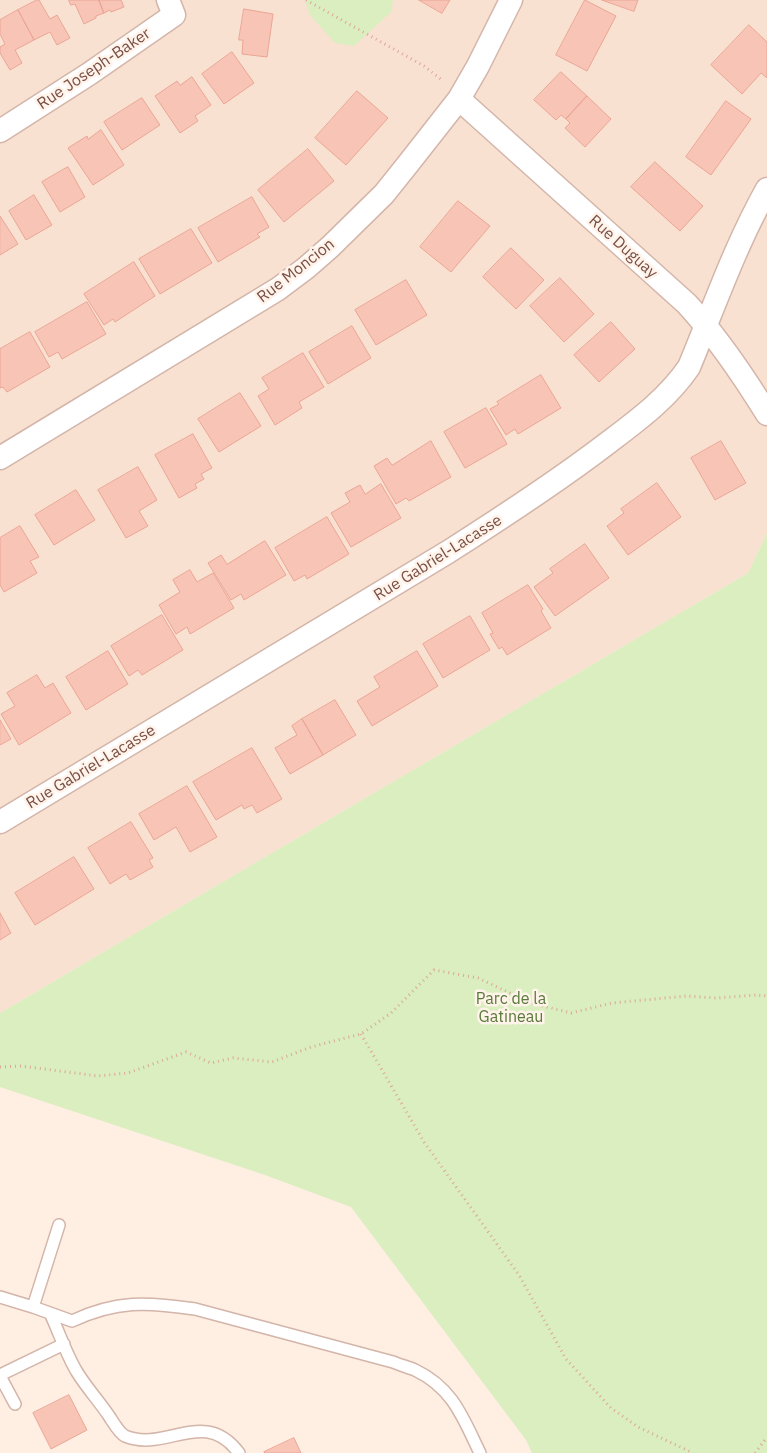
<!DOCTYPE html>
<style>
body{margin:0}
canvas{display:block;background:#ffeee2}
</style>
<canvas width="767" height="1453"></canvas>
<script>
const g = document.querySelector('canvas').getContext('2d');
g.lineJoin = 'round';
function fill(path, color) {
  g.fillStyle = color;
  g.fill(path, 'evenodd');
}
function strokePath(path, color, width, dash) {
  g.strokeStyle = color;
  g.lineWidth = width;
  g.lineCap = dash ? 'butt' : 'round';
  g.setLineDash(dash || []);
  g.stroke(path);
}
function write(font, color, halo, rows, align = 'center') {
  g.font = font + ' "IBM Plex Sans",sans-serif';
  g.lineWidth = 5;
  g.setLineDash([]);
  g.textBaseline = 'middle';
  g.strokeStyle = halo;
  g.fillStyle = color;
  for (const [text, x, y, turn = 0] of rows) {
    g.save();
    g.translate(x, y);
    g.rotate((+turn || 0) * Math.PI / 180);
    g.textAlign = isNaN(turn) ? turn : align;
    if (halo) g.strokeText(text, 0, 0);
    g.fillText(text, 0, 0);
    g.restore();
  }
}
const residential = new Path2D(`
 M0,0H767V533L748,573L0,1013Z`);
const green = new Path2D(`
 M305,0H393L391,12L354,46L335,43L310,15Z
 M767,533V1453H532L526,1440L351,1207L265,1175L0,1087V1013L748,573Z`);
const building = new Path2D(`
 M37,0H39L50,19L57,15L70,38L57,45L50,32L34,40L18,10Z
 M69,0H99L104,13L96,16V18L84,24L75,4L71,5Z
 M99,0H121L124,7L111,12L110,10L104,13Z
 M419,0H450L442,13Z
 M585,0L616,16L587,71L556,55Z
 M602,0H638L634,11Z
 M244,9L273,14L267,57L242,54L243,40H239Z
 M18,10L34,40L15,50L22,63L10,70L0,53V47L5,44L0,34V20Z
 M749,25L767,42V78L761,73L742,94L711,65Z
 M232,52L254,83L224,104L202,74Z
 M561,72L587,96L566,119L561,115L556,120L534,100Z
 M192,77L211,105L195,116L198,121L180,133L155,96L177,81L180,85Z
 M357,91L388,118L346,165L315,138Z
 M587,96L611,119L585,147L565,128L570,123L566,119Z
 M142,98L160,125L122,150L104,122Z
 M726,101L751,119L711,175L686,157Z
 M101,130L124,165L93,185L68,148L87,136L88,139Z
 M308,149L334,181L284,222L258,190Z
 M655,162L703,206L680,231L631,187Z
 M68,167L85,197L60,212L42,182Z
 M34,195L52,225L26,240L9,211Z
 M252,197L269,227L257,234L260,237L218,262L198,228Z
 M458,201L490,226L451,272L420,247Z
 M0,216L18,244L0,255Z
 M191,229L212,263L160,294L139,259Z
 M511,248L544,280L516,309L483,277Z
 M134,262L155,296L115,322L113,319L104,325L84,294Z
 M560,278L594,314L564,342L530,306Z
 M406,280L427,315L376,345L355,310Z
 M87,302L106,334L62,359L58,352L49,357L35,332Z
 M611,322L635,349L599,382L574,355Z
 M352,326L371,358L328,384L309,352Z
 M30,332L50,367L7,392L3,387L0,388V349Z
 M303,353L324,387L299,402L302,408L275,425L258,396L269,389L262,378Z
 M541,375L561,408L518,434L515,429L506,435L490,409L499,404L497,402Z
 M240,393L261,426L219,452L198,419Z
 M486,408L507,444L465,468L444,432Z
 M193,434L212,468L201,474L204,479L195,484L197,488L179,498L155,455Z
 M431,441L451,477L409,501L406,498L396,504L374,466L387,458L392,465Z
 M721,441L746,483L715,500L691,458Z
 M138,467L157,500L139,511L148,526L126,538L98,490Z
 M657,483L681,517L628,555L607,526L624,513L621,509Z
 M381,484L401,518L351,547L331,513L350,502L345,493L360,485L365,494Z
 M76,490L95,520L54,545L35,515Z
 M327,517L349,554L307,579L305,575L294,581L275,548Z
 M20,526L39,557L30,561L37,573L4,592L0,585V538Z
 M265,541L286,575L244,600L241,594L231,600L208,563L221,555L227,564Z
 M585,544L609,578L555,616L534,587L553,573L550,569Z
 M190,570L197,582L213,573L234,608L190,634L187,627L176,634L159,605L180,592L173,580Z
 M528,585L543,609L541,611L551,628L507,655L502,647L499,649L490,634L493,633L482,613Z
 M162,615L183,650L142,675L138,670L129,676L111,646Z
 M470,616L490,650L443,678L423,644Z
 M108,651L128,684L86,710L66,677Z
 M417,651L438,686L372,726L357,701L380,687L374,677Z
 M37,675L45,688L53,683L71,713L19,745L1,714L15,706L7,693Z
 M335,700L356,735L323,755L302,719Z
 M302,719L323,755L290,774L275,748L297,735L292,726Z
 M0,720L11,739L0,745Z
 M252,748L282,799L257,813L252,805L244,809L242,805L216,820L193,782Z
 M187,786L217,837L190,852L176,827L154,840L139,814Z
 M131,822L153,858L149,860L153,867L130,880L126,874L110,884L88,848Z
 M74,857L94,889L35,925L15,893Z
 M0,913L11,933L0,940Z
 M69,1395L87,1430L51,1449L33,1413Z
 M294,1438L301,1453H265L264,1452Z`);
const path = new Path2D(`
 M306,0L424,66L443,81
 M361,1034L424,1142L519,1275L566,1359L611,1408L638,1427L693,1453
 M0,1067L21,1066L98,1076L128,1073L186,1052L211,1063L233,1058L272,1062L311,1047L361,1034L391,1013L434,970L478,978L531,1003L571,1013L612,1003L687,996L716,998L756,995L767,996
 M755,1453L767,1437`);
const service = new Path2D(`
 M0,1297L33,1307L72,1321C117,1300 147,1302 195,1309L393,1362C400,1365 408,1367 415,1370C453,1388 463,1418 480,1453
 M33,1307L59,1225
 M50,1313C59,1332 66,1354 77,1372C86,1387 99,1401 109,1416C113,1422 119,1433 125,1436C166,1453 204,1406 239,1453
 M0,1375L64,1344
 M0,1376L15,1404`);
const minor = new Path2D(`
 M459,99L687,304C717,337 743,375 767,414
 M0,131L89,74L174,15L168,0
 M0,458L278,289L306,268L330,247L384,194L408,164L459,99L478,66L511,0
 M0,822L448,552C503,517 557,482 609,442C638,420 668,398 689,367C714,307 735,246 767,189`);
const streetNames = [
 ["Rue Joseph-Baker",94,69,-34],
 ["Rue Duguay",623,247,42],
 ["Rue Moncion",296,271,-38],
 ["Rue Gabriel-Lacasse",438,558,-32],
 ["Rue Gabriel-Lacasse",91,767,-31]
];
const parkNames = [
 ["Parc de la",511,999],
 ["Gatineau",511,1017]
];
fill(residential, '#f9e1d2');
fill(green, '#daeebf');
fill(building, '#f7c4b6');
strokePath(building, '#eba695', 1);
strokePath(service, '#d3b5a9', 14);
strokePath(minor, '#d3b5a9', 25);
strokePath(path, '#dca799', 3, [1, 4]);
strokePath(service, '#fff', 11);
strokePath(minor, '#fff', 22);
write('16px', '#794e45', '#fff3ea', streetNames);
write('16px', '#587a3a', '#fff3ea', parkNames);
</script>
